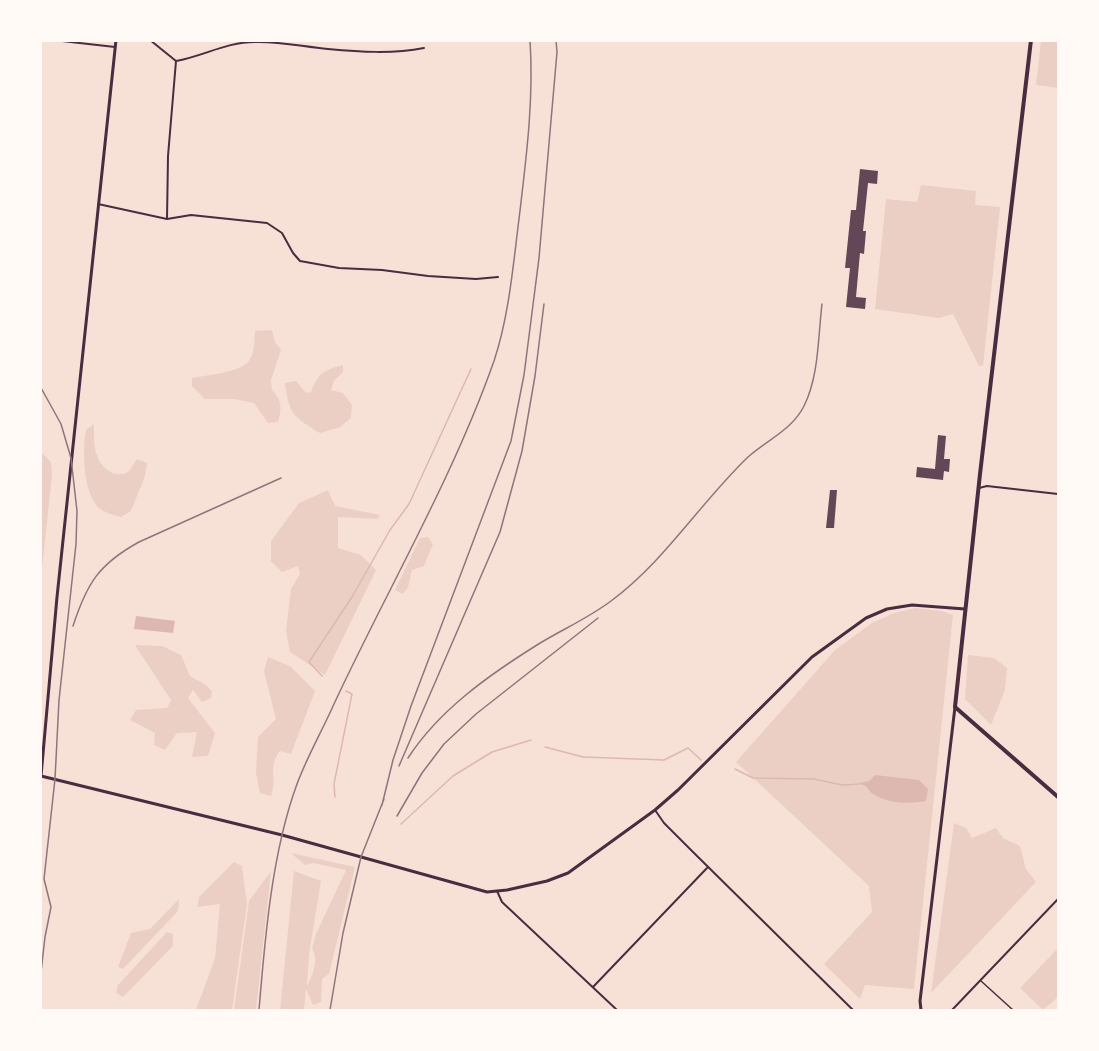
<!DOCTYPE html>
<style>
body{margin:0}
#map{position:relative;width:1099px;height:1051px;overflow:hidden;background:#f7e1d7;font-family:"Noto Serif",serif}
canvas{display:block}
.frame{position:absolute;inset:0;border:42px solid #fffaf5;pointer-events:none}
</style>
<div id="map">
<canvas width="1099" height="1051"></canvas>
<div class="frame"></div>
</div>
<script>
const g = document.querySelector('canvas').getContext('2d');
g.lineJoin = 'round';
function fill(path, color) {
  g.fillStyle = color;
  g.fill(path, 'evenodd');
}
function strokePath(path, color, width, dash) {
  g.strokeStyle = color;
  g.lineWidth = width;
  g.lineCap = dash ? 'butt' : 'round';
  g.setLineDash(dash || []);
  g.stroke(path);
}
const green = new Path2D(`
 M1041,41H1058V88L1036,85Z
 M921,185L976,191L975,205L1000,207L983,366H979L953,314L939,318L875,309L886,199L917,202Z
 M272,330L275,342L281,350L271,380L272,390C282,400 282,409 278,422L268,423L254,403L234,399H205L192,386V378C206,375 243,373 250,359C255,351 254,340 255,331Z
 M343,365V372L334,381L331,390L343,393L352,405L351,418L340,427L320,433C293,417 289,414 285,383L296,381L306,393L311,392C318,373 324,370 343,365Z
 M94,424C94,436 93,447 98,458C102,469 118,480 129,471C132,468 134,462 137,459L147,463L145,476L131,511L121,517C113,515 106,513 99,508C83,494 82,449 86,430Z
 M40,451L51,462L52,475L42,569Z
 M328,490L335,506L380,515L377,519L338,517V548L361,555L376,570L325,675L290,652L286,631L291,589L300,574L298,566L282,572L271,561V541L299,503Z
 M428,537L433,544L424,566L412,570L408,587L403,594L395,590L420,538Z
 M915,608L942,611L953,615L914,989L865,985L860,999L824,964L872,912L869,886L736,762L835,650L872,623L894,613Z
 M135,645L162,646L181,655L190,676L206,685L212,691L211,698L202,702L193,690L188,698L215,733L208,756L192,757L197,732L177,733L165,750L154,745L155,733L130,720L136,710L167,708L171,700Z
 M968,655L994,658L1007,668L1005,690L991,725L965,699Z
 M268,657L290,666L315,691L291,754L280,751C267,768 278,777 271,796L260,793L256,773L258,737L276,719L264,671Z
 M954,823L966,828L972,838L996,828L1003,838L1020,846L1026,869L1036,882L931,993Z
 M291,853L355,867L329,974L322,979L321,1002L313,1005L306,989L304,1010H280L294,871L321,881L309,954L307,986C313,974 319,961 312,948L316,934L346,870L313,863L305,865Z
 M234,862L242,866L247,904L232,1010H196L215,958L220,904L197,907L199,897Z
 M271,871L256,1010H234L249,901Z
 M179,899L178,911L123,969L118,967L131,933L150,929Z
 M167,932L173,934V946L123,997L116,993L118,985Z
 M1058,948V997L1043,1010L1020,988Z`);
const water = new Path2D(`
 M136,616L175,621L173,633L134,629Z
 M875,775L919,780L928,789L926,801C909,804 888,804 873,794C865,788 871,787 858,783L869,781Z`);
const stream = new Path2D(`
 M322,676L309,662L352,597L390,530L409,504L471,369
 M545,747L583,757L664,760L688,748L701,760
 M735,769L753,778L814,779L842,785L860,784
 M335,797L334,784L352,694L346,691
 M401,824L453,776L492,752L531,740`);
const building = new Path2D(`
 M860,169L878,171L877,184L868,183L863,231H866L864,254L860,253L856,297L866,298L865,309L846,307L850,268H845L851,210H856Z
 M938,435L946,436L944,459H950L949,472L944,471L943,480L916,477L917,467L935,469Z
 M830,490H837L834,528H826Z`);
const service = new Path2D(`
 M981,981L1013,1010`);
const minor = new Path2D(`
 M53,40L115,47
 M150,40L176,61C204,56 226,42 255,42C280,41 304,47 328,49C360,52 393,54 424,48
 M98,204L167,219L191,215L267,223L282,233L293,253L300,261L339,268L382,270L428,276L476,279L498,277
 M167,219L168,156L176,61
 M979,488L987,486L1058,494
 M655,810L664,823L693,852L853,1010
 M497,891L502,902L617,1010
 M593,987L707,868
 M952,1010L1058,899`);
const tertiary = new Path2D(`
 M116,40L57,597L41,776L282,835L487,892L507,890L547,881L568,873L655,810L678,790L812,657L866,618L887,609L912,605L965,609
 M921,1010L920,1001L955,707`);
const primary = new Path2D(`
 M1031,40L980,474L955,707L1058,797`);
const rail = new Path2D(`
 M40,386L61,424L71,458L77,511L76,544L59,700L55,779L44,879L51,907L45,937L40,981
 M73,626C87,583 99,564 139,542L281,478
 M408,758C439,710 489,675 537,645C561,630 587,619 611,601C665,561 700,503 748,457C767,440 792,430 804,406C819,376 818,337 822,304
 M399,766L500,532L522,451L535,376L544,304
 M382,805L393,760L411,706L511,441L524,375L539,258L557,52L556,40
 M397,816L422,773L444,744L476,714L598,618
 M259,1010C265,937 272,852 297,784C307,757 322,731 334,704C387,590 452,480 494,361C509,316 513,266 519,219C526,160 534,100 530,40
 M330,1010L343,933L361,857L384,799`);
fill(green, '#ebcfc5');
fill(water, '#dcb8b0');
strokePath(stream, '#dcb8b0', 1.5);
fill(building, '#644757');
strokePath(service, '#4a2c40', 1.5);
strokePath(minor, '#4a2c40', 2);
strokePath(tertiary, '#4a2c40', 3);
strokePath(primary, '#4a2c40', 4);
strokePath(rail, '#8f747c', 1.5);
</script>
